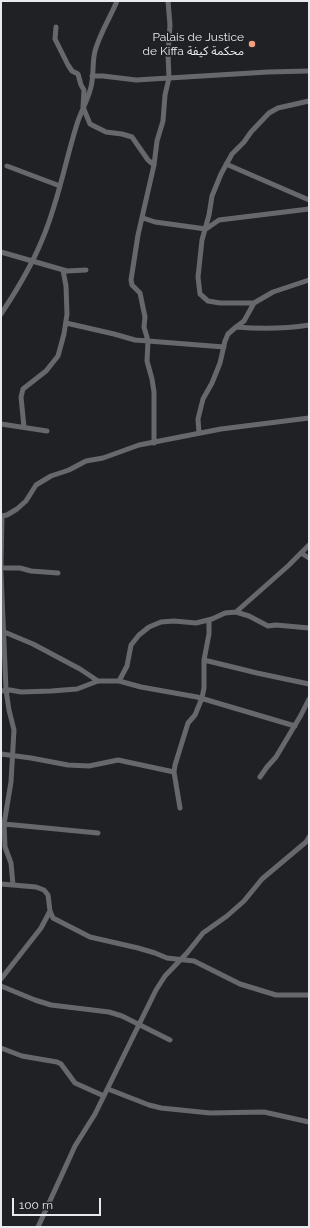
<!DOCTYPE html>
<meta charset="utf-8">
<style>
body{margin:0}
#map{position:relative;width:310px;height:1228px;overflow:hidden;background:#1f2125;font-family:Raleway,sans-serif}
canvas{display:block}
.frame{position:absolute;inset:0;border:2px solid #e9eaed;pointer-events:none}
.scale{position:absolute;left:12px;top:1198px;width:89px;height:18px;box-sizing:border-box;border:2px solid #e9eaed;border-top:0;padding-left:5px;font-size:12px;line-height:14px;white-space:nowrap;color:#e9eaed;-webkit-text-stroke:3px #1f2125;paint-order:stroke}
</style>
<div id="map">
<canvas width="310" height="1228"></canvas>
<div class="frame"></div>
<div class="scale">100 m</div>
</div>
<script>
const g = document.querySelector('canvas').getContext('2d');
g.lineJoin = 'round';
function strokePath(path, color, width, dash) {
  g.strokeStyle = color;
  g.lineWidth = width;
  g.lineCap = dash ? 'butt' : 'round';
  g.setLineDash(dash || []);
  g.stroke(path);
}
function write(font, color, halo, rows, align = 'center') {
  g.font = font + ' Raleway,"Noto Sans Arabic",sans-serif';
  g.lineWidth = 3.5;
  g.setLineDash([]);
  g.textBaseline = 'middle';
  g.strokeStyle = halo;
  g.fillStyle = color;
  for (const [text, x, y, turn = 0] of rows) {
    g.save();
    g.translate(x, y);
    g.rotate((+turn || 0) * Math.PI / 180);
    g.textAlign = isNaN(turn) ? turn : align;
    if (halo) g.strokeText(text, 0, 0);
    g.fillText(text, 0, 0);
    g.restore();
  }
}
const street = new Path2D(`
 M168,1L170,25L168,54L169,78L165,95L163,121L157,141L154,165L138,235L131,280L132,285L140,293L145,317L144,327L148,341L224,347
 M56,27L55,39L68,65L72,71L78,74L81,85L84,90L83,107L90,124L106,132L122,134L132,137L148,160L154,165
 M92,76H103L136,80L268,72L309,71
 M309,101L278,108L269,113L251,132L244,142L232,154L221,174L212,196L209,215L202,240L198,277L200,294L208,301L220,303H254L273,292L309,280
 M226,164L309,200
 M7,166L60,186
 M143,218L155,222L206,229L219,220L309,209
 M1,252L67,271L86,270
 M1,314C17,290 31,267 42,240C58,203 65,162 77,124C81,111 88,100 91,87C94,75 92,63 95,51C100,33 110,18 117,1
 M66,323L114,334L135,340L148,341L147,361L152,379L154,392V443
 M236,327C260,329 284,329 309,325
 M1,424L47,431
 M24,427L21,397L23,389L46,371L58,356L64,334L67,314L66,286L63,270
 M199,433L198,419L203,399L212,383L220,363L225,341L228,334L236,327L244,321L254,303
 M1,516L7,515L17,509L26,501L36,485L51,476L69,470L86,461L103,458L139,445L221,429L309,418
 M301,553L309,558
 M1,566L2,516
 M1,568H20L31,571L58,573
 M1,572L6,690L9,710L14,730L11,782L4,824L5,847L11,863L13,885
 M236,612L288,566L309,545
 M2,631L33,644L80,669L98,681
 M204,660L257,673L309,684
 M119,681L127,666L131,645L139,635L149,627L161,622L174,621L196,623L212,619L225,613L236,612L249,616L268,626L276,625L309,628
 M1,691L10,690L21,692L51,691L77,689L98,681H119L141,687L197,697L295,726
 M1,754L31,758L68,765L89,766L118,760L174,772
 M260,777L267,767L276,757L301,715L309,699
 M180,808L174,772L175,765L188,723L195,715L202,698L204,688V660L209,634V620
 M4,824L98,833
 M1,884L36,887L44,890L48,895L50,911L53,918L90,937L138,948L155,953L167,958L194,961L240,984L276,995H309
 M1,979L41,928L50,911
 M1,986L35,1000L51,1005L109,1012L122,1016L170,1040
 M1,1048L22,1056L57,1062L61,1064L75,1083L104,1096
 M108,1089L149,1105L161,1108L210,1113L264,1112L309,1122
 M38,1227L75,1146L95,1114L156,990L165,976L187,953L203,933L227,916L244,901L262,879L306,842L309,837`);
const markers = [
 [252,44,4,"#f3a081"]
];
const poiNames = [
 ["Palais de Justice",244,37],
 ["de Kiffa محكمة كيفة",244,51]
];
strokePath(street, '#66686d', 5);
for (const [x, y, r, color] of markers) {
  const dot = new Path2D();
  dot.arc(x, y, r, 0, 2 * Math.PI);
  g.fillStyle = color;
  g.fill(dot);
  strokePath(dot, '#1f2125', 1.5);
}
write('12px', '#e9eaed', '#1f2125', poiNames, 'right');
</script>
